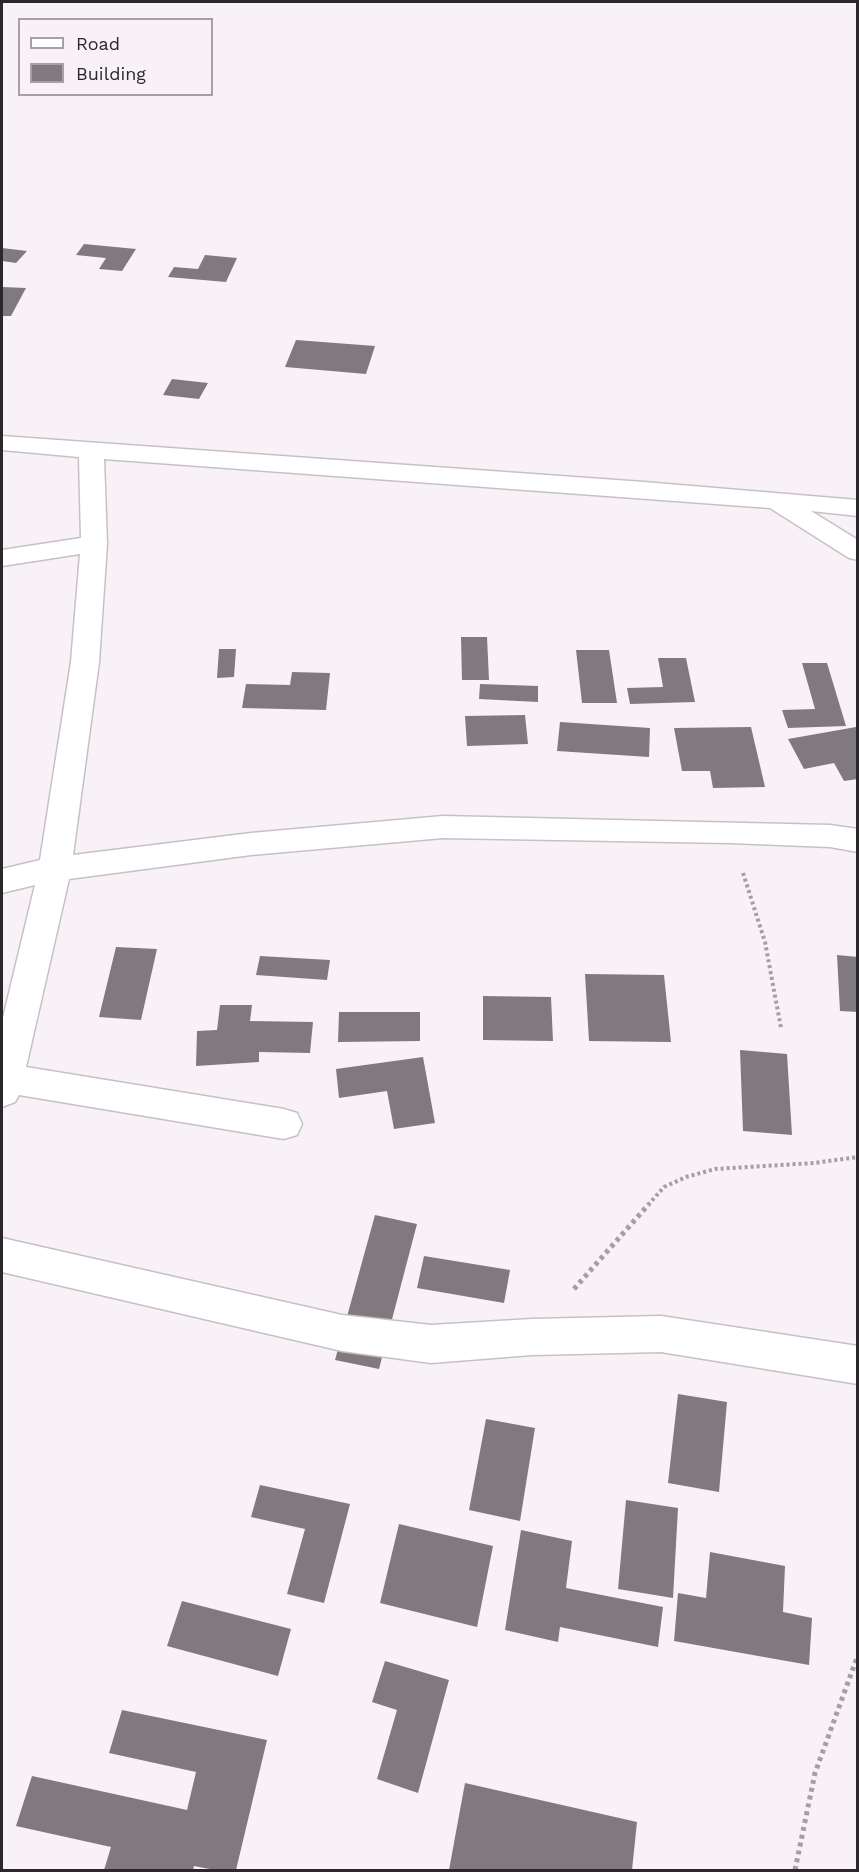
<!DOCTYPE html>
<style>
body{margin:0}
#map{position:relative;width:859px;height:1872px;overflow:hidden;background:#f8f1f7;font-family:"Work Sans",sans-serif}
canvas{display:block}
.frame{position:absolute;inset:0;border:3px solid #2a282a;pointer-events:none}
.legend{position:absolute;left:18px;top:18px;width:195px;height:78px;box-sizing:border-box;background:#f8f1f7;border:2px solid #a6a1a5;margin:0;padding:8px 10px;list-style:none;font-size:18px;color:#2a282a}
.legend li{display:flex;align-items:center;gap:12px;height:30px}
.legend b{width:30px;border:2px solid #a6a1a5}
</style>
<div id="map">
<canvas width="859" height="1872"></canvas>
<div class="frame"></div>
<ul class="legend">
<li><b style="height:8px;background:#fff"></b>Road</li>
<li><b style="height:16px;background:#807a7f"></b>Building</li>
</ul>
</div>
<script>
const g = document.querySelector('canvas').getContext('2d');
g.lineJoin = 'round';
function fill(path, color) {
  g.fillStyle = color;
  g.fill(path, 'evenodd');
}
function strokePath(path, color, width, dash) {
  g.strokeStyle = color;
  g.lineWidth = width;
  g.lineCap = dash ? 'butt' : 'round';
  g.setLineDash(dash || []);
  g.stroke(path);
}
const building = new Path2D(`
 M84,244L136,249L122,271L99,269L106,258L76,255Z
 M2,248L27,251L16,263L2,261Z
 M205,255L237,258L226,282L168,277L174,267L198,269Z
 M2,287L26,288L11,316H2Z
 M296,340L375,346L366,374L285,367Z
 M172,379L208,383L199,399L163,395Z
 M461,637H487L489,680H462Z
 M219,649H236L234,677L217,678Z
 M576,650H609L617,703H582Z
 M658,658H686L695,702L630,704L627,688L663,687Z
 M802,663H827L846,726L788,728L782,710L815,709Z
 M292,672L330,673L326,710L242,708L246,684L290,685Z
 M480,684L538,686V702L479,699Z
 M525,715L528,744L467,746L465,716Z
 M560,722L650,728L649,757L557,751Z
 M751,727L765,787L713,788L710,771H682L674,728Z
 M856,727L858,779L844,781L834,763L804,769L788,739Z
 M116,947L157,949L141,1020L99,1017Z
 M837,955L858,957V1012L840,1011Z
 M260,956L330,960L327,980L256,975Z
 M585,974L664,975L671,1042L589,1041Z
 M483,996L551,997L553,1041L483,1040Z
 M220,1005H252L250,1021L313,1022L310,1053L259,1052V1062L196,1066L197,1031L217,1030Z
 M339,1012H420V1041L338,1042Z
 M740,1050L787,1054L792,1135L743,1131Z
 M423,1057L435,1123L394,1129L387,1091L339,1098L336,1069Z
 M375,1215L417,1224L379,1369L335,1360Z
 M424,1256L510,1270L504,1303L417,1288Z
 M678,1394L727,1402L719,1492L668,1483Z
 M486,1419L535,1428L520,1521L469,1510Z
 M260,1485L350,1504L324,1603L287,1594L305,1529L251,1517Z
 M626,1500L678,1508L673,1598L618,1589Z
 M399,1524L493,1546L477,1627L380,1603Z
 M521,1530L572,1541L566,1588L663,1607L658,1647L560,1627L558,1642L505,1630Z
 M710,1552L785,1566L783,1612L812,1618L809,1665L674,1641L678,1593L706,1598Z
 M182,1601L291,1629L278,1676L167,1646Z
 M385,1661L449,1680L418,1793L377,1779L397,1710L372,1702Z
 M122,1710L267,1740L236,1870H215L194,1866L193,1870H104L111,1847L16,1826L32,1776L187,1810L196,1772L109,1753Z
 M465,1783L637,1822L632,1870H449Z`);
const pathFar1 = new Path2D(`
 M743,873L765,942L781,1028
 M648,1205L664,1187L686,1177L715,1169L814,1163L858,1157`);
const path = new Path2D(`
 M574,1289L649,1204
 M795,1870L815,1773L858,1655`);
const minor = new Path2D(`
 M2,436L644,482L858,500V516L811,511L858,540V560L849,558L770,508L104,459L107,544L99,662L73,855L251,833L443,816L830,825L858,829V852L830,847L730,843L443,838L251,855L69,879L26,1067L284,1109L297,1113L302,1124L297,1135L284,1139L19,1095L15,1102L2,1107V1022L35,885L2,893V869L40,860L71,662L80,554L2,566V550L81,538L79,457L2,450Z
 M2,1238L342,1315L431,1325L532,1319L661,1316L858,1346V1384L661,1352L532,1355L431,1363L342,1351L2,1272Z`);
fill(building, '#807a7f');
strokePath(minor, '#c7c1c6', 3);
strokePath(pathFar1, '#a49fa3', 4, [3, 3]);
strokePath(path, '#a49fa3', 5, [4, 4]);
fill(minor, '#fff');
</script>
